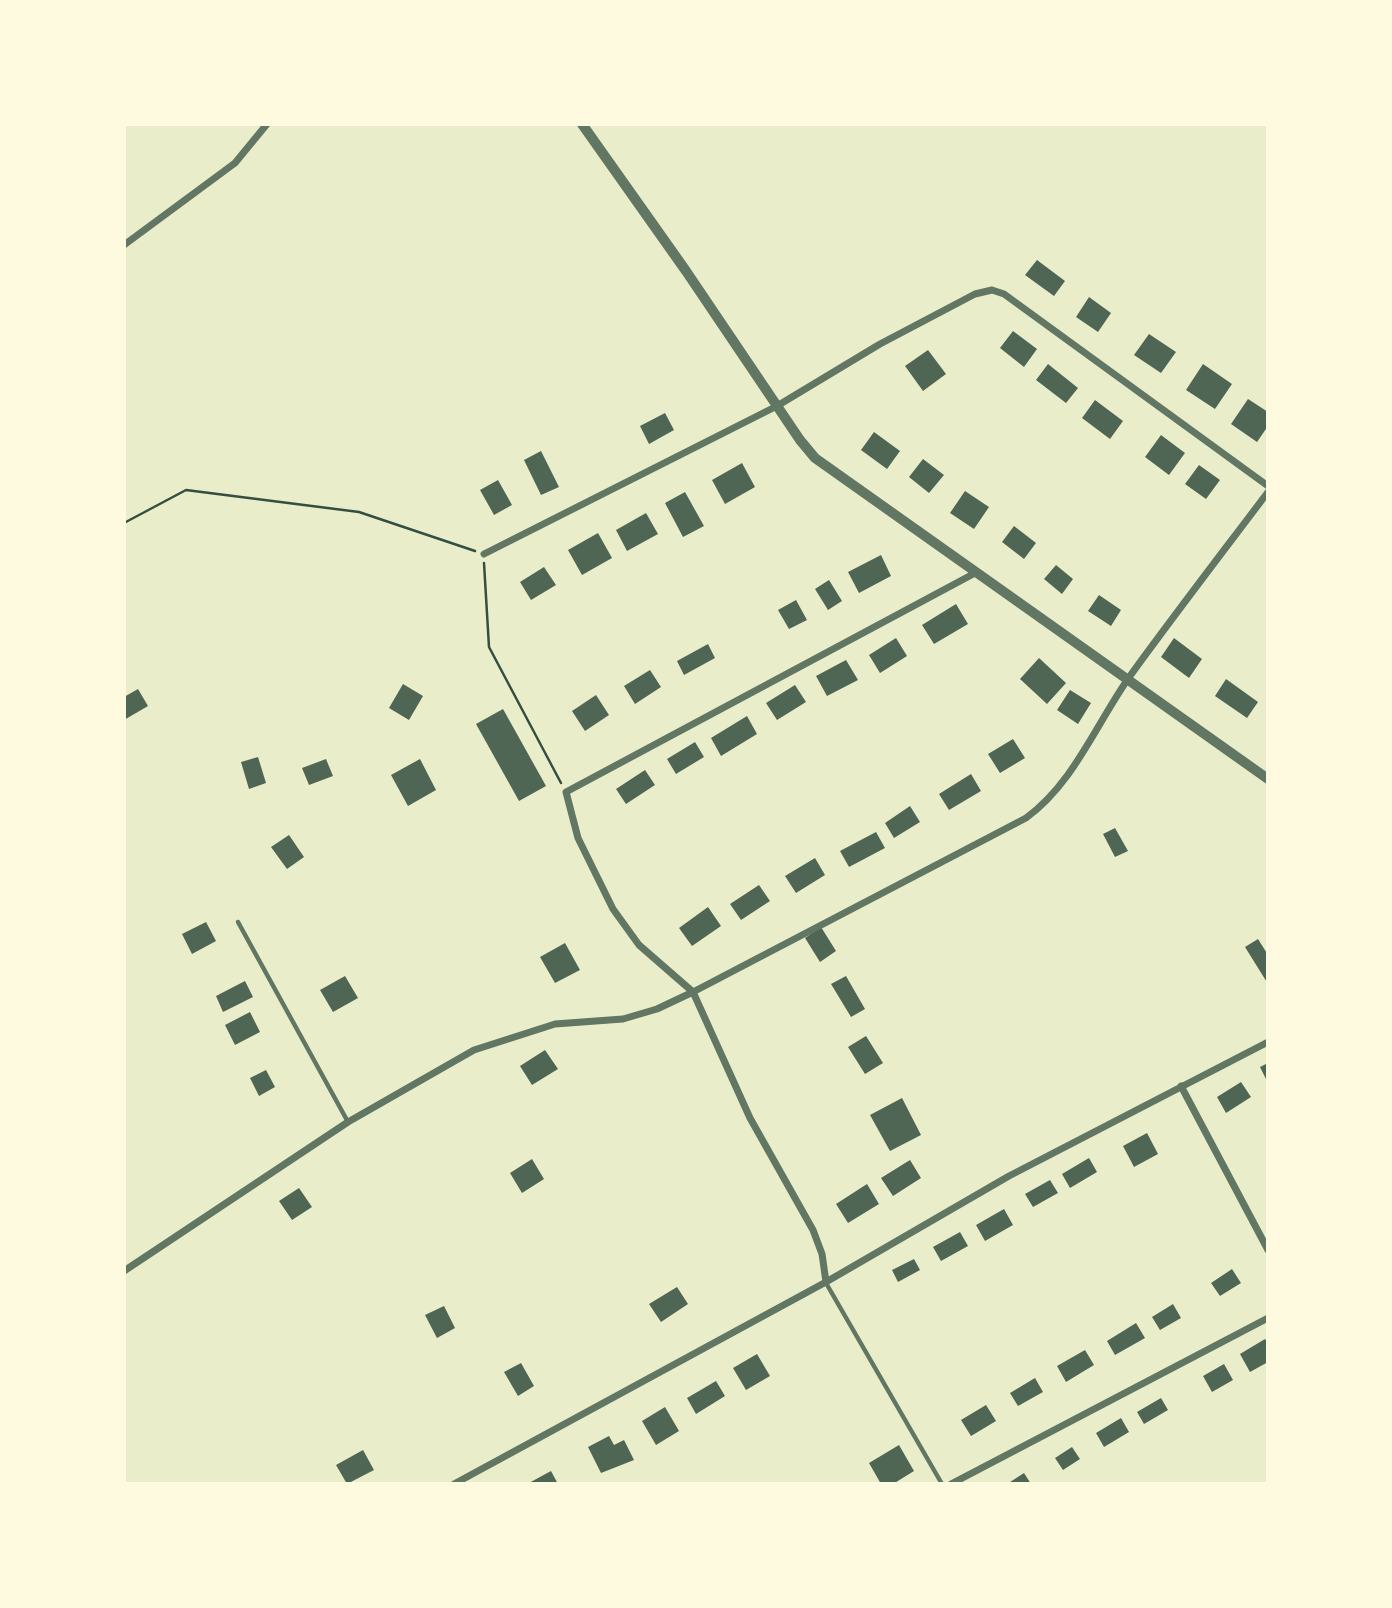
<!DOCTYPE html>
<style>
body{margin:0}
#map{position:relative;width:1392px;height:1608px;overflow:hidden;background:#e9edc9;font-family:Helvetica,sans-serif}
canvas{display:block}
.frame{position:absolute;inset:0;border:126px solid #fefae0;pointer-events:none}
</style>
<div id="map">
<canvas width="1392" height="1608"></canvas>
<div class="frame"></div>
</div>
<script>
const g = document.querySelector('canvas').getContext('2d');
g.lineJoin = 'round';
function fill(path, color) {
  g.fillStyle = color;
  g.fill(path, 'evenodd');
}
function strokePath(path, color, width, dash) {
  g.strokeStyle = color;
  g.lineWidth = width;
  g.lineCap = dash ? 'butt' : 'round';
  g.setLineDash(dash || []);
  g.stroke(path);
}
const building = new Path2D(`
 M1037,260L1065,281L1054,296L1025,275Z
 M1089,297L1111,313L1098,332L1076,317Z
 M1013,331L1037,349L1024,367L1000,348Z
 M1149,334L1176,352L1161,373L1134,355Z
 M928,350L946,374L923,391L905,366Z
 M1048,364L1078,388L1066,403L1036,380Z
 M1203,364L1232,384L1215,409L1186,390Z
 M1248,399L1268,412V426L1257,442L1231,424Z
 M1095,400L1123,421L1110,439L1082,418Z
 M665,413L674,430L649,444L640,426Z
 M874,432L900,451L887,469L861,450Z
 M1161,435L1185,453L1169,475L1145,457Z
 M541,451L559,487L541,495L524,460Z
 M923,459L944,475L929,493L909,477Z
 M742,463L755,487L725,504L712,480Z
 M1199,465L1220,480L1206,499L1185,484Z
 M498,480L512,505L494,515L480,490Z
 M965,491L989,507L974,529L950,513Z
 M685,492L704,526L683,537L665,503Z
 M646,513L658,534L627,551L616,530Z
 M1014,526L1036,543L1024,559L1002,542Z
 M598,533L612,558L582,575L568,550Z
 M881,555L891,576L859,593L848,572Z
 M1056,565L1073,579L1062,594L1044,579Z
 M544,567L556,585L531,600L520,582Z
 M829,580L842,601L828,610L815,589Z
 M1099,595L1121,610L1111,626L1088,611Z
 M796,600L807,620L789,629L778,610Z
 M956,604L968,624L934,644L922,625Z
 M896,638L907,656L880,673L869,655Z
 M1174,638L1202,659L1189,678L1161,657Z
 M708,644L715,658L684,675L677,661Z
 M1039,658L1066,683L1047,704L1020,679Z
 M846,660L858,680L827,696L816,676Z
 M650,670L661,687L635,704L624,686Z
 M1226,679L1258,702L1247,718L1215,696Z
 M403,684L423,696L409,720L389,708Z
 M795,685L806,702L777,720L766,703Z
 M138,689L148,706L124,720V697Z
 M1070,690L1091,703L1078,724L1057,710Z
 M596,695L609,715L585,731L572,711Z
 M503,709L546,786L519,801L476,724Z
 M747,716L757,734L721,756L711,738Z
 M1013,739L1025,758L1000,773L988,754Z
 M695,742L704,757L676,774L667,759Z
 M258,757L266,783L249,789L241,762Z
 M326,759L333,776L309,785L302,768Z
 M420,759L436,790L408,806L391,775Z
 M645,770L655,785L626,804L616,789Z
 M971,774L981,791L949,810L939,794Z
 M910,806L920,822L894,838L885,823Z
 M1115,828L1128,851L1115,857L1103,834Z
 M876,832L885,848L849,867L840,851Z
 M289,835L304,857L287,869L271,847Z
 M815,858L825,875L796,893L785,876Z
 M759,885L770,901L741,920L730,904Z
 M708,907L721,926L692,946L679,928Z
 M206,922L216,941L192,954L182,934Z
 M821,927L836,951L820,962L805,938Z
 M1258,939L1268,955V984L1245,947Z
 M565,943L580,970L555,983L540,957Z
 M345,976L358,998L333,1012L320,990Z
 M846,976L865,1009L851,1017L831,984Z
 M245,981L253,997L223,1012L216,996Z
 M250,1012L260,1032L235,1045L225,1025Z
 M866,1036L883,1063L865,1074L848,1047Z
 M545,1050L558,1069L532,1085L520,1066Z
 M1268,1063V1083L1260,1067Z
 M266,1070L275,1087L259,1096L250,1078Z
 M1241,1082L1251,1097L1226,1113L1217,1097Z
 M902,1098L921,1135L890,1151L870,1115Z
 M1147,1133L1158,1154L1134,1167L1123,1146Z
 M1089,1158L1097,1172L1070,1188L1062,1174Z
 M532,1159L544,1179L522,1193L510,1173Z
 M910,1160L921,1178L893,1196L881,1178Z
 M1050,1180L1058,1193L1033,1207L1025,1194Z
 M867,1184L879,1204L848,1223L836,1204Z
 M299,1188L312,1207L292,1220L279,1201Z
 M1004,1209L1013,1225L985,1241L976,1225Z
 M960,1232L968,1246L941,1261L933,1247Z
 M914,1259L920,1270L898,1282L892,1270Z
 M1232,1269L1241,1283L1220,1296L1211,1283Z
 M677,1287L688,1304L661,1322L649,1304Z
 M1173,1304L1181,1318L1160,1330L1152,1317Z
 M444,1306L455,1328L437,1338L425,1315Z
 M1136,1323L1145,1338L1115,1355L1107,1341Z
 M1265,1339L1268,1343V1362L1250,1372L1240,1354Z
 M1085,1350L1094,1365L1066,1382L1057,1366Z
 M757,1354L770,1376L746,1390L733,1368Z
 M521,1363L534,1386L518,1396L504,1372Z
 M1224,1364L1233,1380L1212,1392L1203,1376Z
 M1035,1378L1043,1392L1018,1406L1010,1393Z
 M716,1381L725,1396L696,1414L687,1398Z
 M1161,1398L1168,1410L1144,1424L1137,1412Z
 M986,1405L996,1421L971,1436L961,1420Z
 M665,1407L679,1431L656,1445L642,1421Z
 M1121,1418L1129,1432L1104,1447L1096,1433Z
 M609,1436L614,1445L624,1440L634,1460L601,1473L588,1447Z
 M899,1445L914,1471L893,1484H881L869,1463Z
 M1072,1447L1080,1459L1063,1470L1055,1458Z
 M363,1450L374,1470L347,1484L336,1465Z
 M551,1471L558,1484H527Z
 M1024,1473L1031,1484H1007Z`);
const path = new Path2D(`
 M124,523L186,490L359,512L475,551
 M484,563L489,647L561,783`);
const service = new Path2D(`
 M238,922L348,1122
 M826,1283L942,1484`);
const minor = new Path2D(`
 M124,245L235,163L267,124
 M484,554L777,406L880,344L975,294L992,290L1004,294L1268,486
 M977,572L566,792L578,838L613,909L639,945L693,992L1026,818C1074,783 1096,724 1130,676C1175,614 1222,553 1268,492
 M1181,1086L1268,1250
 M124,1271L348,1122L474,1050L555,1024L623,1019L657,1009L693,992L750,1118L813,1230L822,1254L826,1282
 M454,1484L826,1282L1009,1176L1268,1042
 M951,1484L1268,1318`);
const tertiary = new Path2D(`
 M582,124L686,271L800,440L815,458L1268,779`);
fill(building, '#4f6655');
strokePath(path, '#344e41', 2.5);
strokePath(service, '#617663', 4.5);
strokePath(minor, '#617663', 7);
strokePath(tertiary, '#617663', 10);
</script>
